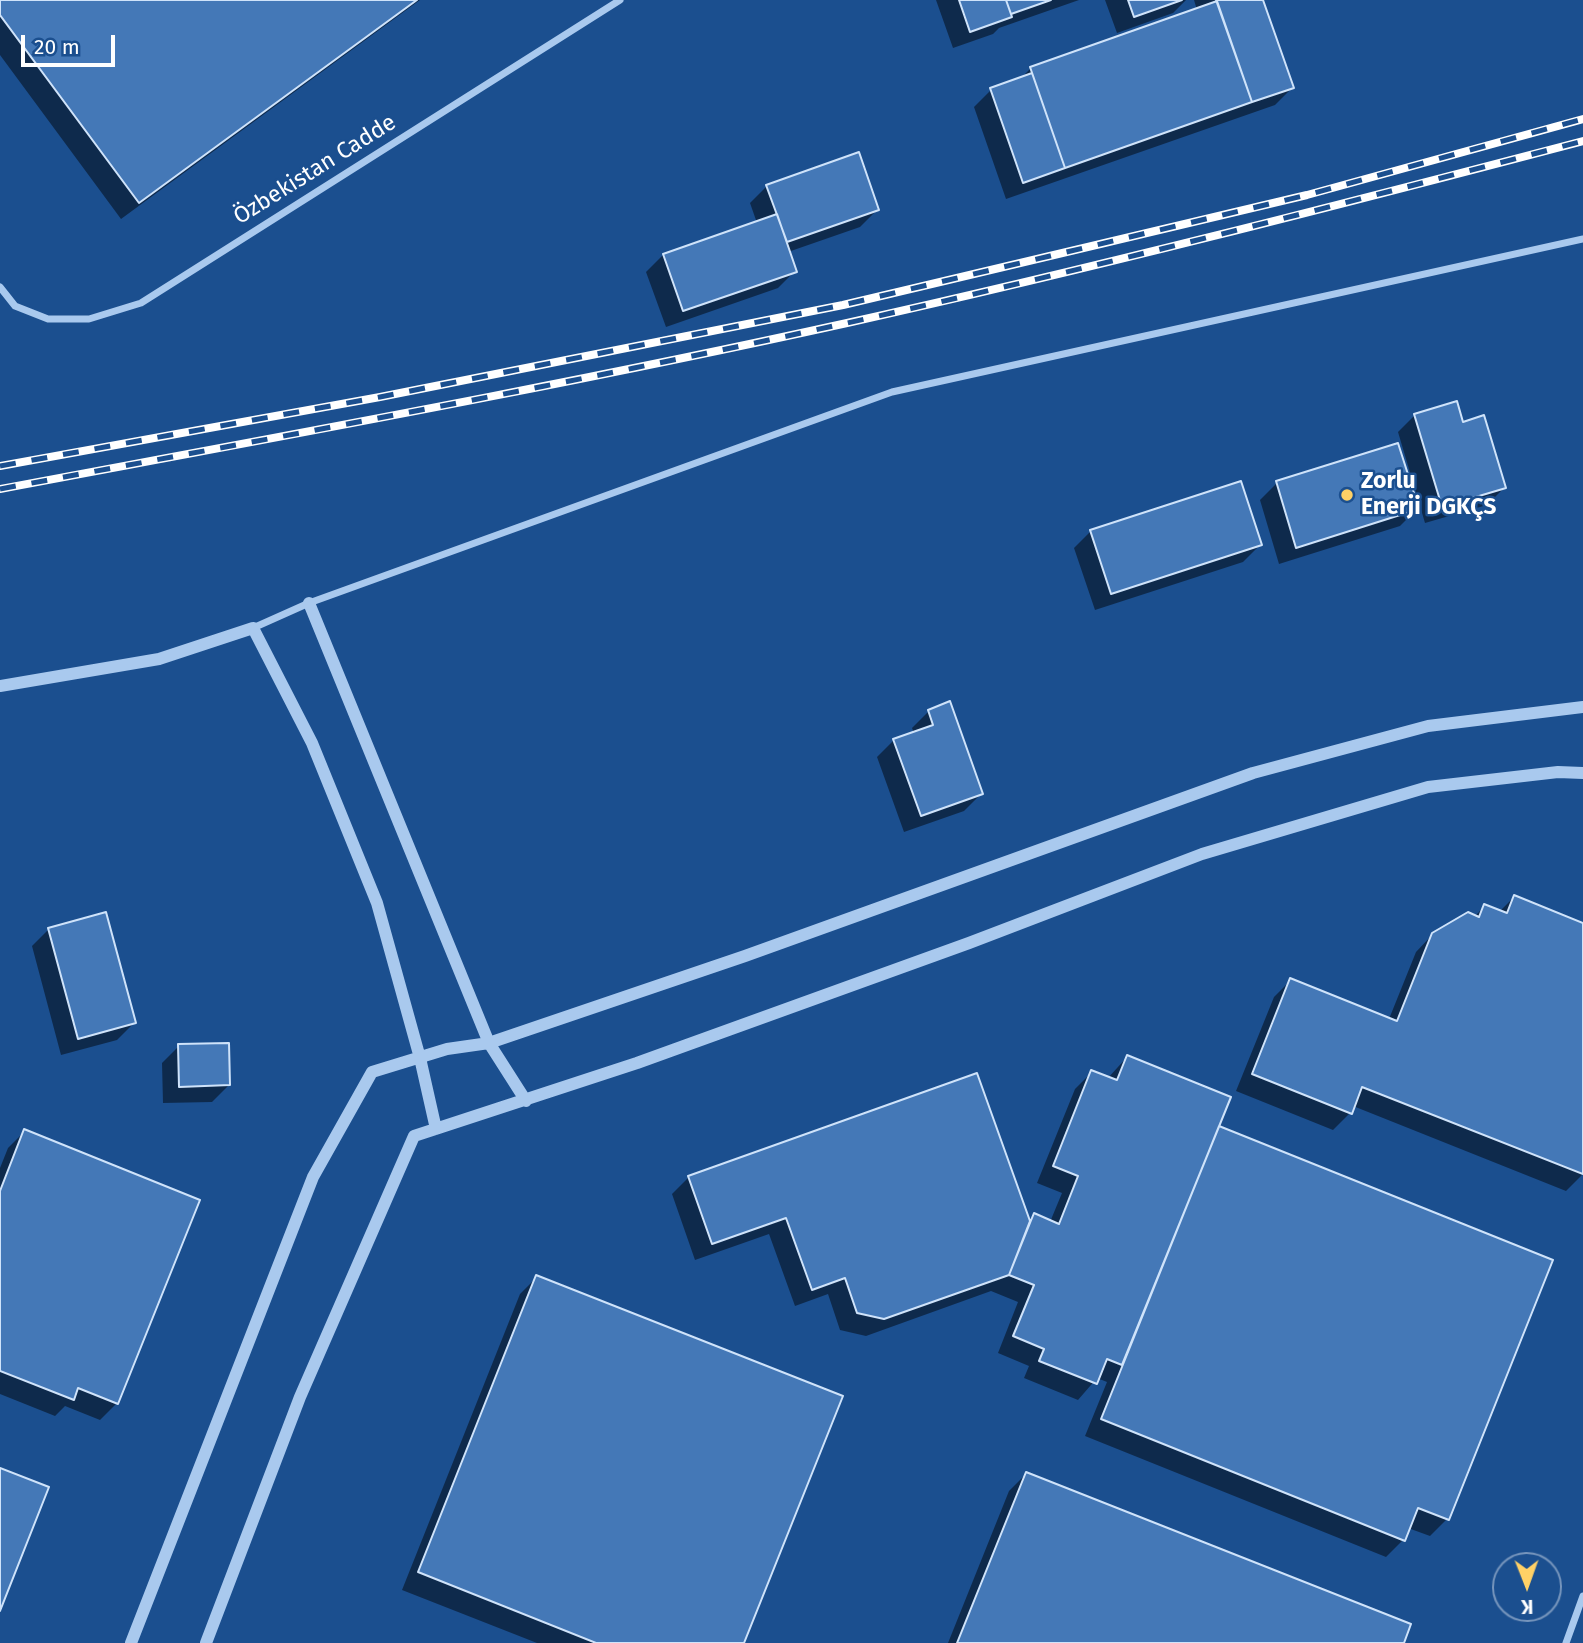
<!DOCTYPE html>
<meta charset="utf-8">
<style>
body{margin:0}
#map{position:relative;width:1583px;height:1643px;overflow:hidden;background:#1b4f8f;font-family:"Fira Sans",sans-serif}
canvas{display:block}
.north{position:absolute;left:1492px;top:1552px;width:70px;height:70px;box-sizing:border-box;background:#1b4f8f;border:2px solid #7695bc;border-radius:50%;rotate:179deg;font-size:19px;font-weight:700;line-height:28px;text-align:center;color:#fff}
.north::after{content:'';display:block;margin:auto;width:24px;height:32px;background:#ffd166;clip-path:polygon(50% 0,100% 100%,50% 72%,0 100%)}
.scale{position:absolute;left:21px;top:35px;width:94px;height:32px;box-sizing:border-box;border:4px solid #fff;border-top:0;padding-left:9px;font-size:21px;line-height:24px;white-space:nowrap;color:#fff;-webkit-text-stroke:5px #1b4f8f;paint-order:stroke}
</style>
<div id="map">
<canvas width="1583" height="1643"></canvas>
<div class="north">K</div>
<div class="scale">20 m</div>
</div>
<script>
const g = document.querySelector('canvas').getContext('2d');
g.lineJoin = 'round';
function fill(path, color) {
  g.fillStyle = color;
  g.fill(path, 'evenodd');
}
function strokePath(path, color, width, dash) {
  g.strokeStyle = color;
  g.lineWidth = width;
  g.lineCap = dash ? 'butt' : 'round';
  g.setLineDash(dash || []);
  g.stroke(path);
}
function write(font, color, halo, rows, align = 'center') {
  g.font = font + ' "Fira Sans",sans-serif';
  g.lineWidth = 5;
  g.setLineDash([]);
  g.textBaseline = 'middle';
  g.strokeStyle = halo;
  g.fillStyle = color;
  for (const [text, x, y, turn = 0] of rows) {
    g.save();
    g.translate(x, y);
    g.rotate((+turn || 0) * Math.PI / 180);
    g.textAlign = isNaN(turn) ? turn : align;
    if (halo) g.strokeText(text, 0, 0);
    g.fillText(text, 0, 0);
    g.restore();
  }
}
const shadow = new Path2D(`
 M0,0H420L121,219L0,55Z
 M936,0H1079L999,28L993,34L953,48Z
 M1105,0H1186L1173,13L1117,33Z
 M1194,0H1261L1292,88L1275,105L1006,199L974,107L991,90L1020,79L1031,68L1197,10Z
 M767,186L877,210L860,227L788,252L795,271L778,288L666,327L646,272L663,255L757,223L750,203Z
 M1415,415L1462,424L1504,488L1487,505L1425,523L1398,432Z
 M1277,483L1417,507L1420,506L1400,526L1279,564L1260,500Z
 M1091,531L1260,545L1243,562L1095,610L1074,548Z
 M929,711L981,794L964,811L904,832L877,757L894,740L914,733L912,728Z
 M1514,897L1583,925V1174L1566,1191L1353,1106L1350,1113L1333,1130L1236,1091L1274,997L1291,980L1389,1019L1416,952L1433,934L1474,917L1485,906L1499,912Z
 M49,929L134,1023L117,1040L61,1055L32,946Z
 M179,1046L229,1085L212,1102L163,1103L162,1063Z
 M1127,1057L1217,1127L1447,1519L1430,1536L1408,1528L1403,1540L1386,1557L1085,1436L1107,1382L1097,1378L1078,1400L1024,1378L1029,1366L998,1353L1018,1302L991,1291L866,1336L840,1330L828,1294L795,1306L769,1234L695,1260L672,1194L689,1177L1028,1221L1034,1216L1050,1222L1062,1193L1037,1183L1075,1089L1092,1072L1108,1078Z
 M25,1131L117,1403L100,1420L65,1406L55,1416L0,1394V1168L8,1148Z
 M537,1277L742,1643H537L402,1590L520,1294Z
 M1026,1474L1402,1643H948L1009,1491Z`);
const building = new Path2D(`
 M0,0H417L139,203L0,15Z
 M959,0H1006L1012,17L970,32Z
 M1006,0H1051L1011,14Z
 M1128,0H1182L1134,17Z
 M1216,0H1263L1294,88L1252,102Z
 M1217,1L1252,102L1065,168L1030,67Z
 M1032,73L1065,168L1023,183L990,88Z
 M859,152L879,210L787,242L766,185Z
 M777,214L797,272L683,311L663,254Z
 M1457,401L1463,422L1484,415L1506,488L1442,507L1414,414Z
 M1398,443L1419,509L1296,548L1276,481Z
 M1241,481L1262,545L1111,594L1090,530Z
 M950,701L983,794L921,816L893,739L933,725L928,710Z
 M1514,895L1583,923V1174L1362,1087L1352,1114L1252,1074L1290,978L1397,1021L1432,933L1468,912L1479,917L1484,904L1507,913Z
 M106,912L136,1023L78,1039L48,928Z
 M229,1043L230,1085L179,1087L178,1044Z
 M1127,1055L1231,1097L1122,1365L1107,1359L1097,1384L1039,1361L1044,1349L1013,1336L1034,1285L1009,1275L1034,1213L1059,1224L1078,1176L1053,1166L1091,1070L1117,1080Z
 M977,1073L1030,1221L1009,1275L884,1319L857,1313L845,1278L812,1290L786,1218L712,1244L688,1176Z
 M1219,1126L1553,1260L1449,1520L1418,1508L1405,1541L1101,1419Z
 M24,1129L200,1200L118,1404L78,1388L74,1400L0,1371V1191Z
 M536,1275L843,1396L744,1643H596L418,1572Z
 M0,1468L49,1487L0,1611Z
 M1026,1472L1411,1624L1404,1643H957Z`);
const minor = new Path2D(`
 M0,287L15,306L48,319H89L141,303L620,0
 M253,628L309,603L892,392L1583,239
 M1566,1643L1583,1596`);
const tertiary = new Path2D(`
 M309,603L489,1043L526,1101
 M0,686L159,659L253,628L312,743L377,903L420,1058L436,1129
 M131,1643L313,1177L372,1072L447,1049L489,1043L745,956L1253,773L1428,726L1583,707
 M206,1643L300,1397L414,1136L637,1063L969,943L1202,854L1428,787L1558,772L1583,773`);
const rail = new Path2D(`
 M0,466L380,397L843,305L1307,195L1583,119
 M0,489C283,436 566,385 847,323C1094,268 1339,205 1583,141`);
const markers = [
 [1347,495,7,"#ffd166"]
];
const streetNames = [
 ["Özbekistan Cadde",315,170,-32]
];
const poiNames = [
 ["Zorlu",1361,482],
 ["Enerji DGKÇS",1361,508]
];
fill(shadow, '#0007');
fill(building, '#4478b7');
strokePath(building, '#cfe3fa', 2);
strokePath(minor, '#a9c9ee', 7);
strokePath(tertiary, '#a9c9ee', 12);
strokePath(rail, '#fff', 8);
strokePath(rail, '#1b4f8f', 5, [16]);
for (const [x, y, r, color] of markers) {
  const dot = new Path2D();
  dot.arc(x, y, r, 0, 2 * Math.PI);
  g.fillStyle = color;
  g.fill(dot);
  strokePath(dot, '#1b4f8f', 2.5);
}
write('23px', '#fff', '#1b4f8f', streetNames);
write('bold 23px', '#fff', '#1b4f8f', poiNames, 'left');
</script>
